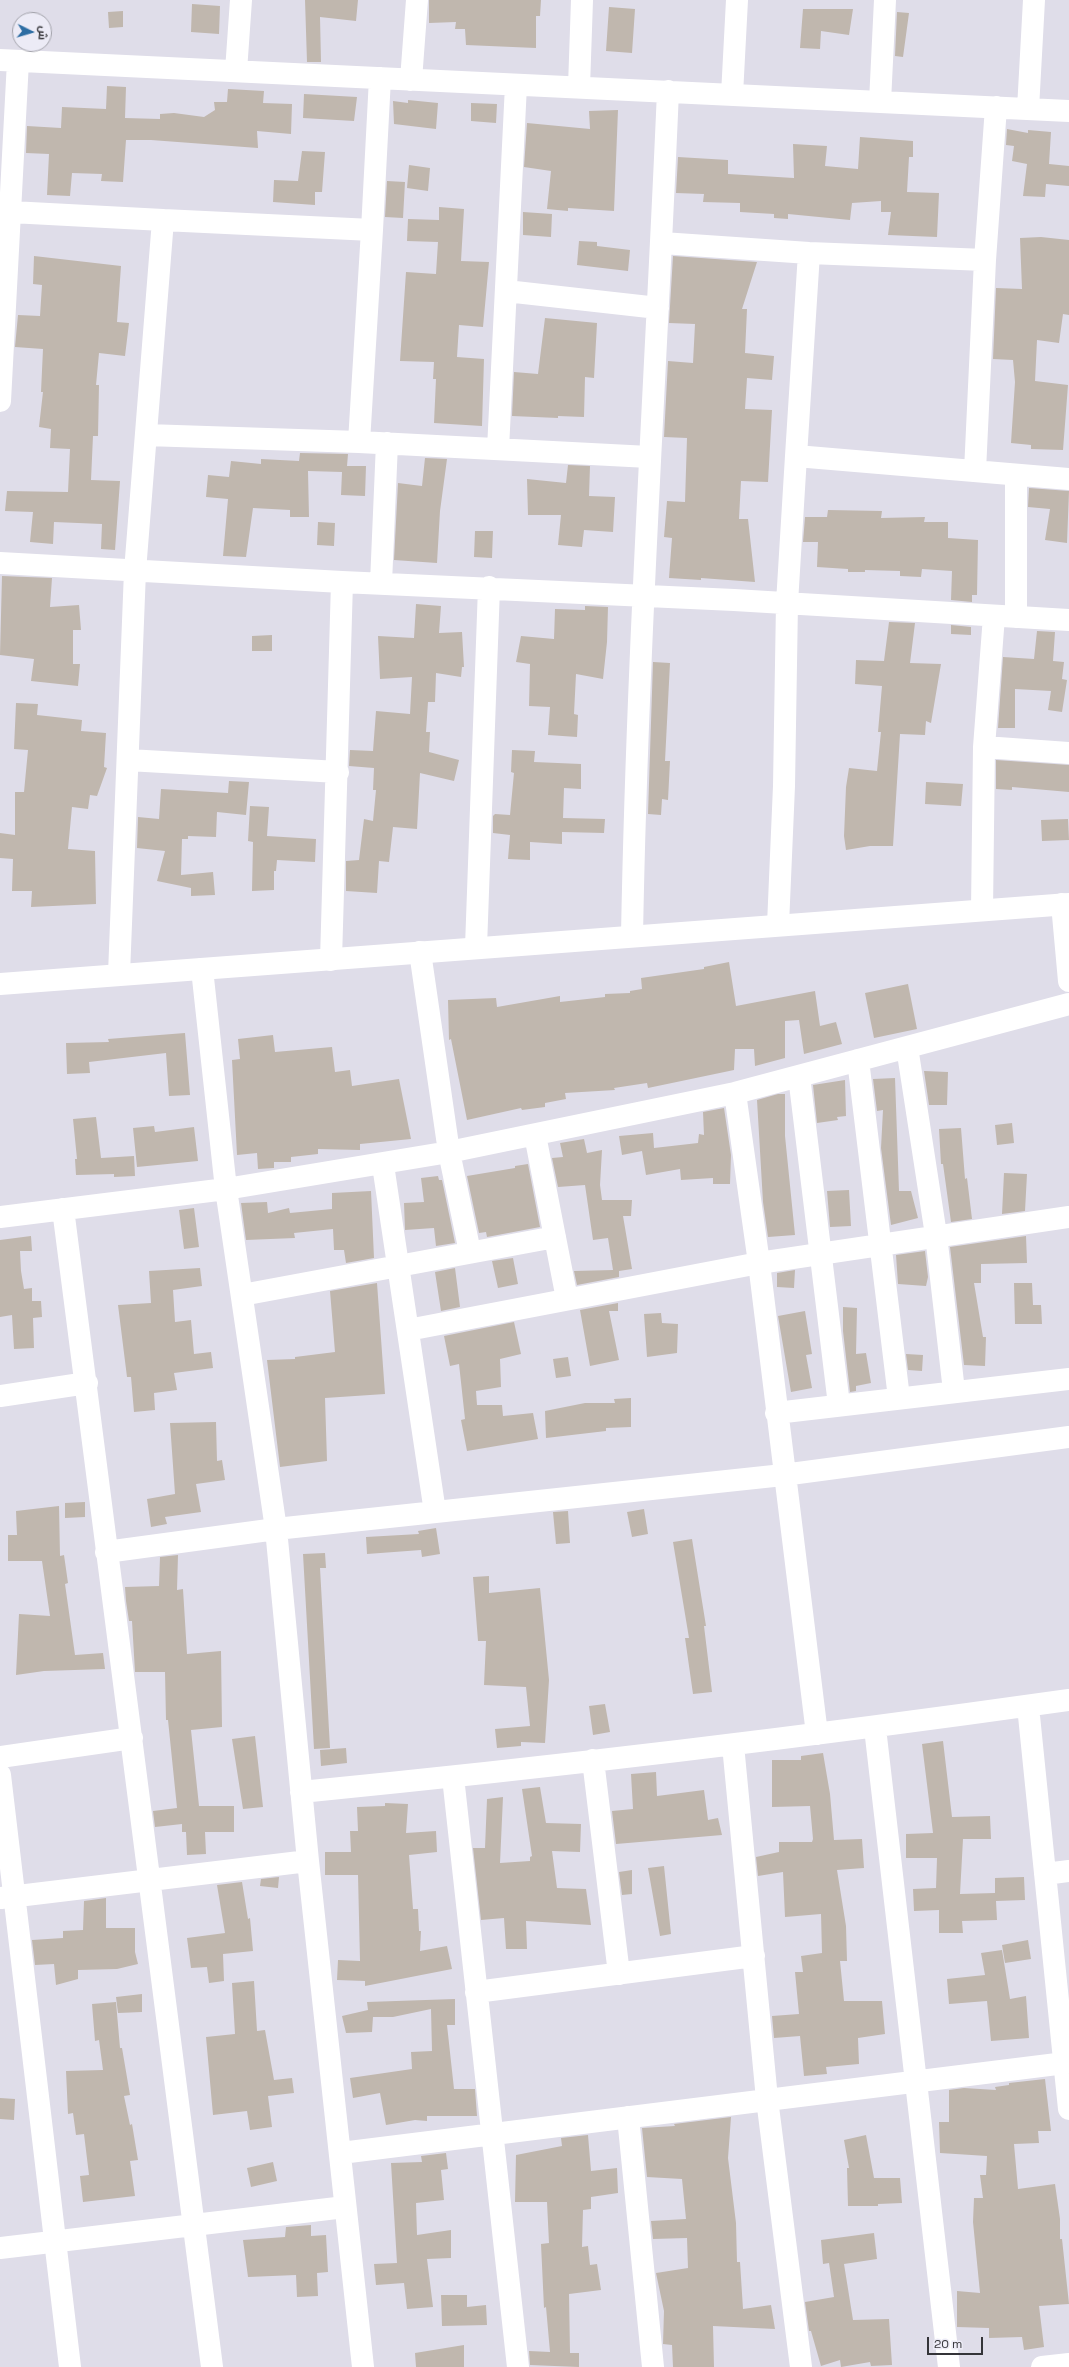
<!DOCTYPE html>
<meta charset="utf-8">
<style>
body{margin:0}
#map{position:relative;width:1069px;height:2367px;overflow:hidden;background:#dfdde9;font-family:"Space Grotesk",Cairo,sans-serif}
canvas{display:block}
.north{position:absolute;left:12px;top:12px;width:40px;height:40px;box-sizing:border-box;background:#ecebf6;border:1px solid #a2a2aa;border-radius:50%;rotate:95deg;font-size:11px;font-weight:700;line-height:16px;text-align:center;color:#343438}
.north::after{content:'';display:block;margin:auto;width:14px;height:18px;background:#2d6da3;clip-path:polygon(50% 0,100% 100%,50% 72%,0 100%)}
.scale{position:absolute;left:927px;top:2337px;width:56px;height:18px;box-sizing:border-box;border:2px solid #343438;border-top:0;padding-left:5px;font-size:12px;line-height:14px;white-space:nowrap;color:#343438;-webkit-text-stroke:3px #ecebf6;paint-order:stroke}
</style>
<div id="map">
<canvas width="1069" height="2367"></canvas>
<div class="north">ش</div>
<div class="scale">20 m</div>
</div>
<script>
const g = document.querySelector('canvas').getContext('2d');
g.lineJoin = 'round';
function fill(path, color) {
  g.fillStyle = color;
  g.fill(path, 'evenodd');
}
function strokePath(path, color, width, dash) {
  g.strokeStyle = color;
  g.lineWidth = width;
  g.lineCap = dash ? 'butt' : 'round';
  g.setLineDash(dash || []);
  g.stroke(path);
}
const building = new Path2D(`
 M305,0H358L356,21L320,17L321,62H307Z
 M429,0H541L540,16H536V48L466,45L465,29H455L456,22L429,23Z
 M192,4L220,6L219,34L191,32Z
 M609,7L635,9L632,53L606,51Z
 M803,9H853L849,35L821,31L820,49L800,48Z
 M123,11V27L109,28L108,12Z
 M897,12L909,13L903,57L895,56Z
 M107,86L126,87L125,118L160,119V114L174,113L204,117L215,110L214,102H227L228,89L264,91L263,103L292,104L291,134L257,131L258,148L151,140H126L123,182L101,181L102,174L72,173L70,196L47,195L49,154L26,153L27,126L61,128L62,107L106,109Z
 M304,94L357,97L354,121L303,118Z
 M408,100L438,103L436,129L394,124L393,101L408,103Z
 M471,103L497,104L496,123L471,121Z
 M618,110L614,211L568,208V211L547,209L551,171L524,167L527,123L590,129L589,111Z
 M1007,129L1028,133V130L1051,132L1049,164L1069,166V186L1046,184L1045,197L1023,196L1027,164L1012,161L1014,146L1006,145Z
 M860,137L913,141V157H909L907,192L939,193L937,237L888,235L891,212H881V201L852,203L850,220L788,214V219L774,218V214L740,212V203L703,202L704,194L676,193L678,157L728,160V174L794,178L793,144L827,146L825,166L858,169Z
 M302,151L325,152L322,192H315V205L273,202L274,180L298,181Z
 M409,165L430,168L428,191L407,188Z
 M387,181L405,182L403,218L385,217Z
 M439,207L464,209L461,261L489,262L483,327L459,325L457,357L484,359L482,426L434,423L436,379H433L434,362L400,361L406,272L436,274L438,242L407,241L408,219L439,220Z
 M523,212L552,214L551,237L523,235Z
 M1041,237L1069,240V315L1063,314L1059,343L1037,340L1035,381L1068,385L1063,450L1031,449V445L1011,443L1015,382L1013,360L993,359L996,288L1022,289L1020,238Z
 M579,241L597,242V246L630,250L628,271L577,265Z
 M34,256L121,266L117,322L129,323L125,356L99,353L96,385H99L98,436H93L91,480L120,481L115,550L101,549L102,524L54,522L53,544L30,542L33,512L5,511L7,491L68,492L70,449L50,448L51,429L39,427L43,392H41L43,349L15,347L18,315L40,316L42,285L33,284Z
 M673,256L757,262L742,309H747L745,353L774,356L772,380L747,378L745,409L772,410L768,482L741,481L739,519H748L755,582L701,578V580L669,578L672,538L664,537L667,501L685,502L687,438L664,437L668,361L693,363L695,324L669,323Z
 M545,318L597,323L594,378L585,377L584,417L558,416V418L512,416L514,372L538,374Z
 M300,453L348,454L347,466H366L365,496L341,495L342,472L308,471L309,517H290V510L253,508L246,557L223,556L228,499L206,497L208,475L229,477L231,461L261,464V459L299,461Z
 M425,458L447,459L440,511L437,563L394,560L398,483L422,486Z
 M568,465L590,466L589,496L615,497L613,532L584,530L582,547L558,545L561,515H528L527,479L566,483Z
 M1029,488L1069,491L1067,543L1045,540L1050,509L1028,507Z
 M828,510L882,511L881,518L925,517L924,522H948V538L978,540L977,595H972V602L951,600L952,571L922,569L921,577L900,576V571L865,570V572H848V569L817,567L818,542H803L805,517H827Z
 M318,522L335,523L334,546L317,545Z
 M475,531H493L492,558L474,557Z
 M2,576L52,578L50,607L79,605L81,630H73V664H80L78,686L31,681L34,659L0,655Z
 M416,604L441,606L439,633L462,632L464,667H462L461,677L436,673L435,702H428L426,732H430L429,752L459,760L454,781L420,773L417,829L393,827L389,862L379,861L377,893L346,891V861L359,860L364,819L373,821L376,790H373L374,768L349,766L350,750L373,751L376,711L410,714L412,677L380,679L378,636L414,638Z
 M585,606L608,607L607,642L603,679L576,674L574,714L578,715L577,737L548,735L550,707L529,706L530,664L516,662L521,636L554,639L555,609L585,610Z
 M889,622L915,623L910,663L941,664L931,723L926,721L925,735L900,734L893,846H870L846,850L844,836L846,787L849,768L877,771L881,732H878L882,686L855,684L856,660L884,661Z
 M951,625L971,627V635L951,634Z
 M1037,631L1055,632L1053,661L1064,662L1062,679L1067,680L1062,712L1048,710L1051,691L1015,689V728H998L1003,657L1034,659Z
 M272,635V651H252V636Z
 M653,662L670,663L665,761H670L668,800L662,799L661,815L648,814Z
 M16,703L38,704L37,715L82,720L81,731L106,733L104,767L107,768L97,796L90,795L88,809L72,807L68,849L95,851L96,904L31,907L32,891H12L13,859L0,858V833L15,835V792H24L28,750L14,749Z
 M512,750L535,751L534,762L581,764V789L564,788L563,818L605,819L604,833L562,832V844L530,842V860L508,859L510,835L493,833V816L495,814L510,815L514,773L511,772Z
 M996,760L1069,765V792L1012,787V790L996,789Z
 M229,781L249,782L246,815L217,812L216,837L188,836V839H182L181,875L213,872L215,895L191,896V888L157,881L165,851L137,848L138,817L159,819L161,789L228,793Z
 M926,782L963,784L961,806L925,804Z
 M250,806L269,807L267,836L316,839L315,862L277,860L276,871H274V890L252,891L253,842L248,841Z
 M1068,819L1069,840L1042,841L1041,820Z
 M729,962L736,1006L815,991L820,1026L836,1022L842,1044L804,1054L799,1020L785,1021V1058L755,1066L754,1049H735L734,1070L648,1088L647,1083L614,1088L615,1090L565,1093L566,1099L545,1103V1107L522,1110L521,1108L467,1120L451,1039L449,1040L448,1000L496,998L497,1007L560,996V1002L605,997V994L630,993V991L642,989L641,978L704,969V967Z
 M908,984L917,1029L874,1038L865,993Z
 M185,1033L190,1095L169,1096L166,1053L89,1062L90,1073L67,1074L66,1043L109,1042L108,1039Z
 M273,1035L275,1052L332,1047L335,1072L350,1070L352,1086L399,1079L411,1139L360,1144V1150L318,1149V1154L291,1157V1162H274V1168L258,1169L257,1153L237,1155L232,1060L240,1059L238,1039Z
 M924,1071L948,1072L947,1105H929Z
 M895,1078L899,1191H911L918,1218L891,1225L881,1148L883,1110L877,1111L873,1079Z
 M845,1080L846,1116L837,1117L838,1120L817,1123L813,1085Z
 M778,1094H785V1136L795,1235L768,1237L763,1202L757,1100Z
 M724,1108L731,1155L730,1184H713V1178L681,1180L680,1169L646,1175L642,1151L622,1155L619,1136L653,1133L654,1148L698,1143L699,1134L704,1135L703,1112Z
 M96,1117L101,1158L134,1156L135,1176L114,1177V1174L76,1175L75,1159H77L73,1119Z
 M1012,1123L1014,1143L997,1145L995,1125Z
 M154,1126L155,1132L194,1127L198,1161L137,1167L133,1128Z
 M961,1128L965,1179L967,1178L972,1219L951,1222L943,1164H941L939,1129Z
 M584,1139L587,1153L602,1150L600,1185L602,1200H632L631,1216H623L632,1269L619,1271V1277L577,1285L574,1271L613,1270L608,1238L593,1240L585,1185L558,1187L552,1158L563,1157L560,1143Z
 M528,1164L540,1227L487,1237L486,1232L479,1233L467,1176L515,1168V1166Z
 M1004,1173L1027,1174L1025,1211L1002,1214Z
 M438,1176L439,1180H442L455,1243L436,1246L434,1228L405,1230L404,1203L424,1202L421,1178Z
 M849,1190L851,1226L830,1227L827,1191Z
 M371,1191L374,1258L346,1263L344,1250H334L333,1229L294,1233L295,1238L246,1240L241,1203L267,1202L268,1213L289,1208L290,1213L332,1209V1193Z
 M194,1208L199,1247L184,1249L179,1210Z
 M31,1236L32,1251H20L21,1271L24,1289L32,1288V1301H41L42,1317L33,1318L34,1348L14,1349L12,1315L0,1317V1240Z
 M1026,1236L1027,1263L981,1264V1283H974L983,1337H986L985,1366L964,1365L950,1247Z
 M925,1251L928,1277L926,1286L898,1284L896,1255Z
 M513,1258L518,1284L498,1288L492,1261Z
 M200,1268L202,1286L173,1290L175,1322L191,1320L194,1354L211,1352L213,1368L174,1373L177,1390L154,1393L155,1410L134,1412L131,1377H127L118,1305L151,1303L149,1271Z
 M455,1268L460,1307L441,1311L435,1272Z
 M795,1270L794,1288L777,1287V1273Z
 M377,1283L385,1394L325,1398L327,1461L280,1467L267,1360L295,1359V1357L335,1352L330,1291Z
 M1014,1283H1032L1033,1305H1041L1042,1324H1015Z
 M618,1303V1311H609L619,1360L590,1366L580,1310Z
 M843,1307L857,1308L856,1354L866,1353L871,1383L856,1386V1391L850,1392L843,1331Z
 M805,1311L812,1354L806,1355L812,1388L791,1392L778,1316Z
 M661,1313L662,1323L678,1324L677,1353L647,1357L644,1314Z
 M514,1322L521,1354L500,1359L501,1387L476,1391L477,1405H502L503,1416L533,1413L538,1439L467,1451L461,1420L465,1419L459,1364L450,1366L444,1336Z
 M906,1354L923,1355L922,1371L908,1370Z
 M568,1357L571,1376L556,1378L553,1359Z
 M631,1398V1427L606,1428V1431L546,1438L545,1411L585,1403H615L614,1399Z
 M216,1422L217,1461L222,1460L225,1480L196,1484L201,1512L165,1517L167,1524L151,1527L147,1499L175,1494L170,1423Z
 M85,1502V1517L65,1518V1503Z
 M59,1506L60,1556L64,1555L68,1583L65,1584L75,1655L103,1653L105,1669L44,1671L16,1675L19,1614L50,1616L42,1561H8V1535H17L16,1511Z
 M644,1509L648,1534L632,1537L627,1512Z
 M568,1511L570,1543L556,1544L553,1512Z
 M436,1528L440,1554L422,1557L421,1550L367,1554L366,1537L419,1534L418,1531Z
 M692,1539L706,1626H704L712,1692L693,1694L685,1638H689L673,1542Z
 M325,1553L326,1568H320L330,1748L314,1749L303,1554Z
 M178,1555L177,1590L183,1589L187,1654L221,1651L222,1727L191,1730L199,1806H234V1832H205L206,1854L187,1855L186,1832H182V1824L155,1827L153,1811L177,1808L168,1720H166L165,1672H135L132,1621H129L126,1601L125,1587L159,1586L160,1557Z
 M489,1576V1593L540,1588L549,1680L545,1743L521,1742V1746L497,1748L495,1729L530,1726L526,1687L484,1685L486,1641H478L473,1577Z
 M605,1704L610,1732L593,1735L589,1706Z
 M255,1736L263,1807L243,1809L232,1739Z
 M943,1741L952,1817L990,1816L991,1839H963L960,1894L995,1893V1878L1024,1877L1025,1900L996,1901L997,1920L962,1921L963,1933H939V1910L914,1911L913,1889L936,1888L937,1858H906V1834L933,1833L922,1744Z
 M346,1748L347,1763L321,1766L320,1750Z
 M823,1753L830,1794L834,1840L862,1839L864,1868L837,1870L846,1926L847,1961H840L844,2001H882L885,2034L858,2038L859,2064L826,2067L827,2074L804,2076L800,2036L774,2038L772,2016L799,2014L795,1972H803L801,1956L822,1953L821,1914L785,1917L783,1872L758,1876L756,1857L779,1852V1842H812L813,1839L810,1806L772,1807V1760H801V1756Z
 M656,1772L657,1796L704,1790L708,1820L718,1818L722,1835L616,1844L612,1811L633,1809L631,1774Z
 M540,1787L546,1823L581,1824L580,1852L552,1851L557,1888L586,1889L591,1925L526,1921L527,1949H506L504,1918L481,1920L473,1848H485L487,1799L503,1797L500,1863L530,1861V1857L532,1856L522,1789Z
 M385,1803L408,1804L406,1833L436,1831L437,1852L409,1855L413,1909H418L419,1931H421L420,1951L447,1946L452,1969L365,1986V1981L337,1980L338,1960L360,1961L358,1875H325V1852H351L350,1831H358L357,1807L385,1806Z
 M664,1866L671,1934L660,1936L648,1868Z
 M632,1870V1894L622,1895L619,1872Z
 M279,1877L278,1888L260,1886L261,1879Z
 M242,1882L248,1919L250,1918L253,1951L223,1954L224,1981L209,1983L207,1967L191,1968L187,1938L225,1933L217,1885Z
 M106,1898V1928H135V1952L138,1964L117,1969L78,1970V1979L56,1985L54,1964L35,1965L32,1940L63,1938V1931L83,1930L84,1901Z
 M1028,1940L1031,1959L1005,1963L1002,1945Z
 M1002,1950L1010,1999L1026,1996L1029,2038L991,2041L987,2001L949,2004L947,1979L985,1975L981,1953Z
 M254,1981L257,2031L265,2030L274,2080L292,2078L294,2093L268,2096L272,2127L250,2130L247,2111L213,2115L206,2037L235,2034L232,1983Z
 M142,1994V2012L118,2013L116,1997Z
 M455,1999V2025H447L454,2089H475L477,2116H427V2121L415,2120L386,2125L380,2093L353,2098L350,2078L412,2069L411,2052L432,2051L431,2009L393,2017H373L372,2032L346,2033L342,2016L368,2010L367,2002Z
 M116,2002L120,2048H122L130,2095L124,2096L130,2125L132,2124L138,2160L130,2161L135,2196L83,2202L80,2176L89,2175L84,2134L76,2135L73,2113L68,2114L66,2071L103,2070L99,2040L95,2041L92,2004Z
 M1045,2079L1051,2131H1038L1039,2143L1014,2144L1018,2189L1055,2184L1060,2219V2239H1062L1069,2304L1039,2306L1044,2347L1024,2350L1022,2337L989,2338V2328L957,2327V2291L980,2293L973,2222L974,2198H983L980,2175H986L987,2156L940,2153L939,2122H949V2090L964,2088L996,2090L995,2087L1009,2085V2083Z
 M0,2098L15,2099L14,2120L0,2119Z
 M731,2117L728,2158L736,2223L737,2262H740L743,2309L771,2305L775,2329L713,2326L714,2367H673L672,2345L663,2344L664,2311L656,2273L688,2268L687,2238L653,2239L651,2221L686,2219L682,2179L647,2177L642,2128L675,2126L674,2124Z
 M588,2135L591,2171L617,2168L618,2193L591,2197V2209L583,2210L582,2247L588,2246L590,2265L597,2264L601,2290L569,2294L570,2353H579V2367L530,2365L529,2351L550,2352L546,2307L544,2308L541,2244L549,2243L547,2202H515L516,2155L562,2146L561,2138Z
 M866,2135L874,2178H900L902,2203L878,2204V2206H848L847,2168H849L844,2140Z
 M446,2153L448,2169L441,2170L444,2200L416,2203L417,2235L451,2230V2258L427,2259L433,2307L407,2309L404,2283L376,2285L374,2264L397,2263L391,2163L422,2162L421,2156Z
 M273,2162L277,2181L251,2187L247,2168Z
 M311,2225V2236L326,2235L328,2272L317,2273L318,2296L297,2297L296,2275L248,2277L243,2240L285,2237L286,2227Z
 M874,2233L877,2259L844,2264L853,2320L889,2319L892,2365L871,2366L870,2362L841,2367L840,2360L821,2366L811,2331H809L805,2302L834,2297L829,2263L823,2264L821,2240Z
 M441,2295H467V2307L486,2305L487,2325L442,2326Z
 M464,2345V2367H416L415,2353Z`);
const minor = new Path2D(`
 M0,60L1069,111
 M236,71L241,0
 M411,80L417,0
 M579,87L582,0
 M732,95L737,0
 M880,102L885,0
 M1028,109L1034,0
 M11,212L163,220L135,571L119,974
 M163,220L372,230L380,78
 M662,243L809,253L985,260
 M506,291L658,308
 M0,401L18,61
 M146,435L359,442L372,230
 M359,442L649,457
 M498,449L516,85
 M796,456L809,253
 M975,471L985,260L996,107
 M1016,475V617
 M0,563L342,582L734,600L1069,620
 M381,583L387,443
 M984,747L1069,753
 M128,760L338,772
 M1062,904L1069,981
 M982,910L984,747L994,616
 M778,925L784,786L787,603L796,456L1069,479
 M632,936C637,654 656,373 668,91
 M476,947L489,587
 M420,952L449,1152L470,1252
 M331,960L342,582
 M202,969L226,1189L276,1529L308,1861L363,2367
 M907,1047L936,1235L954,1391
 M858,1060L899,1398
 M799,1076L839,1405
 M735,1093L759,1263L817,1734
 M535,1135L567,1299
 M383,1165L435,1512
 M63,1209L212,2367
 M0,1217L226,1189L449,1152L735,1093L1069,1004
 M242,1295L555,1237
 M408,1330L759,1263L1069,1217
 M0,1396L87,1383
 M776,1413L1069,1379
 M106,1552L276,1529L783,1475L1069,1437
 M1028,1706L1069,2109
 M875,1728L949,2367
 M733,1745L767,2099L801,2367
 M0,1757L132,1738
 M593,1760L619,1974
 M0,1775L70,2367
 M453,1777L518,2367
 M301,1792C558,1767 814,1736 1069,1700
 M1045,1874L1069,1871
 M1,1898L308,1861
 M476,1992L754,1956
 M628,2117L653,2367
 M341,2153L1065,2063
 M0,2248L345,2207
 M1042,2367L1069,2364`);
const major = new Path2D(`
 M0,984L1069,904`);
fill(building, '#c0b7ae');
strokePath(minor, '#fff', 22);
strokePath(major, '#fff', 22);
</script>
